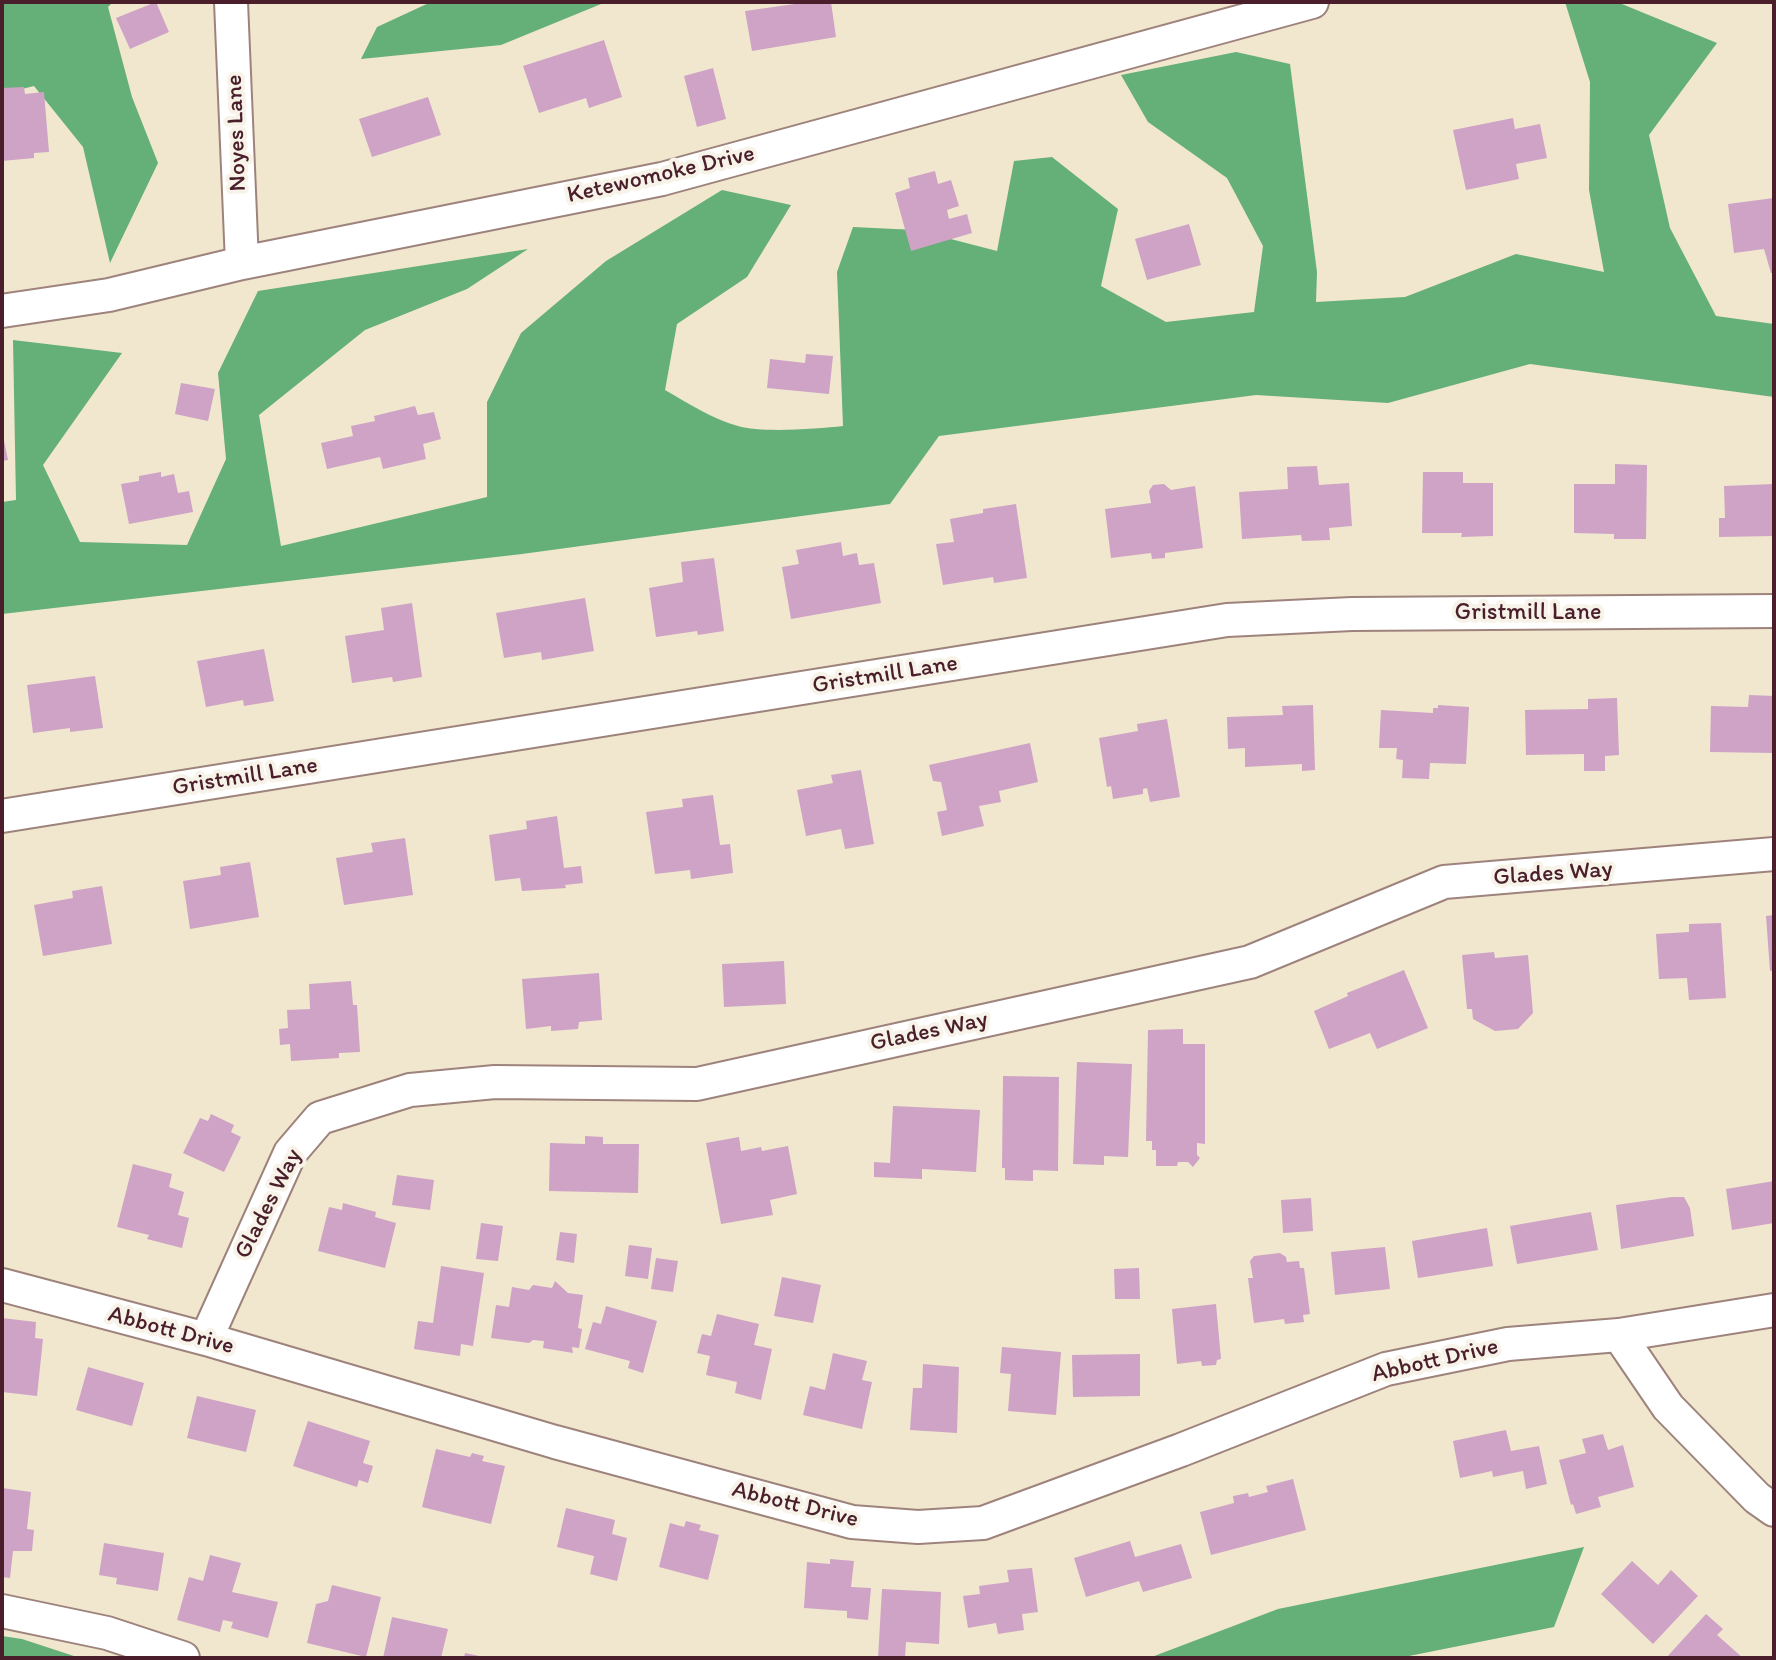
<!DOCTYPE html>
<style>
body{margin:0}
#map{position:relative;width:1776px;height:1660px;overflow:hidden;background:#f1e7ce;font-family:Itim,sans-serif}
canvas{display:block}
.frame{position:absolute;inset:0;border:4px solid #4a1f2b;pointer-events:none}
</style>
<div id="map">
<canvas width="1776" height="1660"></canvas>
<div class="frame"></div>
</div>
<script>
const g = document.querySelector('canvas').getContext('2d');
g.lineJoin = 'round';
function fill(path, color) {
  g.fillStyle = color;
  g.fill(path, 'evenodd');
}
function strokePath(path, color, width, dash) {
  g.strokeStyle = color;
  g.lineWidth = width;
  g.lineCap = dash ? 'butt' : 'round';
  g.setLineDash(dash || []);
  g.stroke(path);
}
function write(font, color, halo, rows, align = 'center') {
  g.font = font + ' Itim,sans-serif';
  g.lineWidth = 8;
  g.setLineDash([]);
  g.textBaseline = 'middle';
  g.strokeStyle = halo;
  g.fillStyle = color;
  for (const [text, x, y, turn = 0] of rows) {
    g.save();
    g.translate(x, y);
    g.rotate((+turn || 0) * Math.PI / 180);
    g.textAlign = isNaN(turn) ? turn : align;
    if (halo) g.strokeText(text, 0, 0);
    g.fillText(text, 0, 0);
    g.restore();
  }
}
const forest = new Path2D(`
 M2,2H113L108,7L132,97L158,163L110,263L83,147L34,86L2,94Z
 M431,2H606L501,45L361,59L377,27Z
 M1565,2H1617L1717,43L1649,135L1670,228L1716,316L1774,324V397L1530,364L1388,403L1256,395L939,436L890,504L522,554L2,614V502L16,500L13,340L122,353L43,465L80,542L187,545L226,459L218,373L258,291L528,249L467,289L365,330L259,415L281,546L487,497V402L521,333L606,261L722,190L791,205L747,277L677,324L665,390C688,403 712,419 738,426C760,433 818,429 843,426L837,272L853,227L916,230L997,251L1014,161L1052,157L1118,209L1101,286L1166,322L1254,312L1263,246L1227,178L1148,122L1121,75L1236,52L1290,64L1317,272L1316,302L1405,297L1516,254L1604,272L1589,190L1590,82Z
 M1584,1547L1554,1627L1399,1658H1149L1278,1609Z
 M2,1636L22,1639L80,1658H2Z`);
const building = new Path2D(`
 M156,2L169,32L130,49L116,18Z
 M809,2H831L836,37L752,51L745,11Z
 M604,40L622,97L589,108L586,98L539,113L523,66Z
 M713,68L726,119L697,127L684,76Z
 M24,87L25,94L44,92L49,152L34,153V158L2,161V88Z
 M428,97L441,135L372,157L359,119Z
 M1513,118L1515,129L1540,124L1547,158L1516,164L1519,179L1466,190L1453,130Z
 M935,171L938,184L951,180L959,206L947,210L949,219L967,214L972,233L911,251L895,193L910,188L908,178Z
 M1774,198V273H1771L1764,249L1734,253L1728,204Z
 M1189,224L1201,265L1147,280L1135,239Z
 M806,354L833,356L829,394L767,388L770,359L805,363Z
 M181,383L215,389L208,421L175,414Z
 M415,406L418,415L434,412L441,439L423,444L426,459L383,469L380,457L327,469L321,443L353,436L351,426L375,421L374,416Z
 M2,431L8,460L2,461Z
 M1615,464L1647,465L1646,539H1614V534L1574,533V484H1615Z
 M1317,466L1319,485L1349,483L1352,526L1329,528L1330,540L1302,541L1301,535L1242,539L1239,492L1288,489L1287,467Z
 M161,472V477L174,474L178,493L189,491L193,512L129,524L121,484L139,481V476Z
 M1423,472H1463V483H1493V536L1461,537L1462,533H1422Z
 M1164,484L1171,490L1195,486L1203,548L1165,553V558L1152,559L1151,553L1111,558L1105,509L1151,503L1149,491L1153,485Z
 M1774,484V536L1719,537V518H1725L1724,486Z
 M1016,504L1027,578L994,583L993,577L943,585L936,544L954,542L950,519L983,513V509Z
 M841,542L843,556L857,553L859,565L874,563L881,603L791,619L782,567L799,564L796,550Z
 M714,558L724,631L698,635L697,631L656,637L649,588L683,582L681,562Z
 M585,598L594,651L542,660L541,652L504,658L496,613Z
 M412,603L422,677L393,682L392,677L352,683L345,636L384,630L381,608Z
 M264,649L274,701L244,706L243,700L206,707L197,661Z
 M95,676L103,728L70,732V728L33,733L27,685Z
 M1749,695L1774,696V753L1710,752L1711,706L1748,707Z
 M1617,698L1619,755L1605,756V771H1584V754L1526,755L1525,710L1588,709V699Z
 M1313,705L1315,770L1302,771V764L1245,767V748L1228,749L1227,717L1283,715L1282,706Z
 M1438,705L1469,707L1466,764L1430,763L1429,779L1402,778L1403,760L1396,759L1397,748H1379L1381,710L1433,713V708H1438Z
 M1167,719L1180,797L1150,802L1147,788L1143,789V794L1113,799L1111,786L1107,787L1099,738L1138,731L1137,724Z
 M1030,743L1038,782L999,791L1001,802L979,806L984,826L942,836L937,812L947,810L941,782L933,781L929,765Z
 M861,770L874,844L845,849L841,829L806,836L797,790L833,783L831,775Z
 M713,795L720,845L730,844L733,873L691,879L690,870L655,874L646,812L683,807L682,799Z
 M557,816L564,868L581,866L583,883L565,885L566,888L522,891L520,878L495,881L489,835L527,829L526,821Z
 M405,838L413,895L344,905L336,858L373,852L371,843Z
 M250,862L259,917L190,929L183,881L221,875L220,867Z
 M102,886L112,944L43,956L34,905L73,898L72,891Z
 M1774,915V970L1770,971L1766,916Z
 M1721,923L1726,998L1689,1000L1687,978L1659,979L1656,934L1689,932V924Z
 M1494,952L1495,958L1528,955L1533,1013L1518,1029L1495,1031L1473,1019L1472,1009H1467L1462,955Z
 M784,961L786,1004L724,1007L722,964Z
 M1404,970L1428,1028L1377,1049L1370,1033L1329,1049L1314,1011L1348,996L1347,993Z
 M599,973L602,1020L579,1022L578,1029L551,1031V1026L526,1029L522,979Z
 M351,981L353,1005H357L360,1052L339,1053V1058L291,1061L290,1044L280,1045L279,1029L288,1028L287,1010L310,1009L309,984Z
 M1183,1029V1044H1205V1144L1197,1143V1155L1200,1158L1193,1167L1188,1162H1178L1177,1166H1156V1150H1152V1141H1146L1148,1030Z
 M1077,1062L1132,1064L1128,1157L1104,1156V1165L1073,1164Z
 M1003,1076L1059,1077L1058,1171L1033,1170V1181L1005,1180V1168H1002Z
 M893,1106L980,1110L976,1172L922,1169V1179L874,1177V1162L890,1163Z
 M211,1114L234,1125L231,1132L241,1137L224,1172L183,1153L200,1118L208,1121Z
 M585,1136L603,1137V1144H639L638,1193L549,1191L550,1143L585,1144Z
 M739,1137L741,1151L761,1147L762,1151L788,1146L797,1194L770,1200L773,1215L721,1224L706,1143Z
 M133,1164L172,1174L169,1187L184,1192L178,1215L189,1218L182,1248L147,1239L149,1235L117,1227Z
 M397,1175L434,1180L430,1210L392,1205Z
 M1774,1181V1223L1732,1230L1726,1189Z
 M1672,1197H1684L1690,1208L1694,1236L1621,1249L1616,1205Z
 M1311,1198L1313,1231L1283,1233L1281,1200Z
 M343,1203L376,1212L375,1217L396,1223L385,1268L318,1251L329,1207L342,1210Z
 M1591,1212L1598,1250L1517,1264L1510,1226Z
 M481,1223L503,1226L498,1261L476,1259Z
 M1487,1228L1493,1266L1418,1278L1412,1241Z
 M560,1232L577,1234L574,1263L556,1260Z
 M629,1245L652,1248L648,1279L625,1276Z
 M1385,1247L1390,1289L1335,1295L1331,1252Z
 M1280,1253L1286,1257L1287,1262L1299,1261L1300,1268H1304L1310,1314L1303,1315L1304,1322L1285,1324L1284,1319L1254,1323L1248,1278H1253L1250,1261L1254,1256Z
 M656,1258L678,1261L673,1292L651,1289Z
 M441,1266L484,1273L473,1346L461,1344L460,1356L414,1349L418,1321L433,1323Z
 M1139,1268L1140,1299H1115L1114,1269Z
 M782,1277L821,1285L813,1323L774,1316Z
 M555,1281L568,1293L583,1295L578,1328L582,1329L579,1348L572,1347L573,1353L543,1348L544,1341L533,1340L529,1343L491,1338L496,1305L509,1307L512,1287L529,1290L533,1285L552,1288Z
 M1216,1304L1221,1359L1217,1360L1216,1365L1202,1366L1201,1361L1177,1364L1172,1309Z
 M606,1306L657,1321L643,1373L628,1368L630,1361L585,1349L593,1322L601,1324Z
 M717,1314L759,1324L754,1345L772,1349L761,1400L735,1393L737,1382L706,1375L710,1356L697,1353L702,1334L711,1336Z
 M2,1318L36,1322L35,1338L43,1339L37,1396L2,1392Z
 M1002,1347L1061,1352L1056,1415L1008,1411L1011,1374L1000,1373Z
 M833,1353L867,1361L862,1380L872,1382L862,1429L803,1415L810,1386L825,1390Z
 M1140,1354V1396L1073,1397L1072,1355Z
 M923,1364L959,1367L957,1433L910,1430L913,1388H922Z
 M88,1367L144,1383L132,1426L76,1410Z
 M197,1396L256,1410L246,1452L187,1438Z
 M308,1421L370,1441L363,1463L373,1466L368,1483L359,1480L357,1487L293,1466Z
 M1506,1430L1511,1451L1539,1446L1547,1484L1526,1489L1523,1471L1493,1477L1492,1471L1460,1478L1453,1441Z
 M1603,1434L1608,1450L1623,1445L1634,1487L1598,1497L1601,1507L1576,1514L1573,1504L1571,1505L1559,1460L1586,1453L1582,1439Z
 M436,1449L470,1457L472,1453L484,1456L482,1461L505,1466L491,1524L422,1507Z
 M1293,1479L1306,1530L1211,1555L1200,1512L1234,1503L1233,1496L1248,1493L1249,1497L1268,1492L1266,1486Z
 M2,1488L31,1492L27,1529L34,1530L32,1551H13L10,1578L2,1577Z
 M566,1508L615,1520L612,1534L627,1538L617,1581L590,1574L594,1556L557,1547Z
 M686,1521L701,1525L699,1530L719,1535L708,1580L659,1567L670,1523L684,1527Z
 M1130,1541L1135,1557L1181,1544L1192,1578L1143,1592L1139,1581L1086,1597L1074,1558Z
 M104,1543L164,1553L158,1591L116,1584L117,1578L99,1575Z
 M210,1555L241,1563L232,1592L278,1602L268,1638L231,1628L233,1622L223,1620L220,1632L177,1620L189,1577L203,1581Z
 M830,1559L854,1561L851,1587L871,1588L868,1620L847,1618V1611L804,1608L807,1562L830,1564Z
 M1632,1561L1658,1585L1671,1570L1698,1596L1653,1644L1601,1594Z
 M1032,1568L1038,1612L1022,1614L1024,1630L998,1634L996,1623L968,1628L963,1596L980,1594L979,1586L1009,1582L1007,1570Z
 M332,1585L381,1597L366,1657L307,1643L316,1604L328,1601Z
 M882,1589L941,1592L939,1644L906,1642L905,1658H878Z
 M1706,1614L1723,1629L1717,1635L1743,1658H1666Z
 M392,1617L448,1629L441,1658H383Z
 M465,1653L484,1657V1658H464Z`);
const street = new Path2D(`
 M231,2L242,263
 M2,311L109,295L242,263L662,179L1312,2
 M2,816L1227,620L1352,614L1774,611
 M2,1285L206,1339L555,1442L852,1522L918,1527L983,1523L1181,1450L1386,1369L1508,1344L1619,1335L1774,1310
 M1619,1335L1668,1407L1757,1498L1774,1510
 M206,1339L290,1153L320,1118L410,1090L495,1082L697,1084L1250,962L1444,882L1774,854
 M2,1611L107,1633L183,1658`);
const streetNames = [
 ["Noyes Lane",237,133,-92],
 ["Ketewomoke Drive",661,175,-13],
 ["Gristmill Lane",1528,613],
 ["Gristmill Lane",885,675,-9],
 ["Gristmill Lane",245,777,-9],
 ["Glades Way",1553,874,-4],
 ["Glades Way",929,1032,-12],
 ["Glades Way",269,1204,-63],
 ["Abbott Drive",171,1331,15],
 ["Abbott Drive",1435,1361,-13],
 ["Abbott Drive",795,1505,14]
];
fill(forest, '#65af78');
fill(building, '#cea3c6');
strokePath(street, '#9e837c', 36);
strokePath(street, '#fff', 32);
write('24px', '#4a1f2b', '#f7f3e8', streetNames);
</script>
